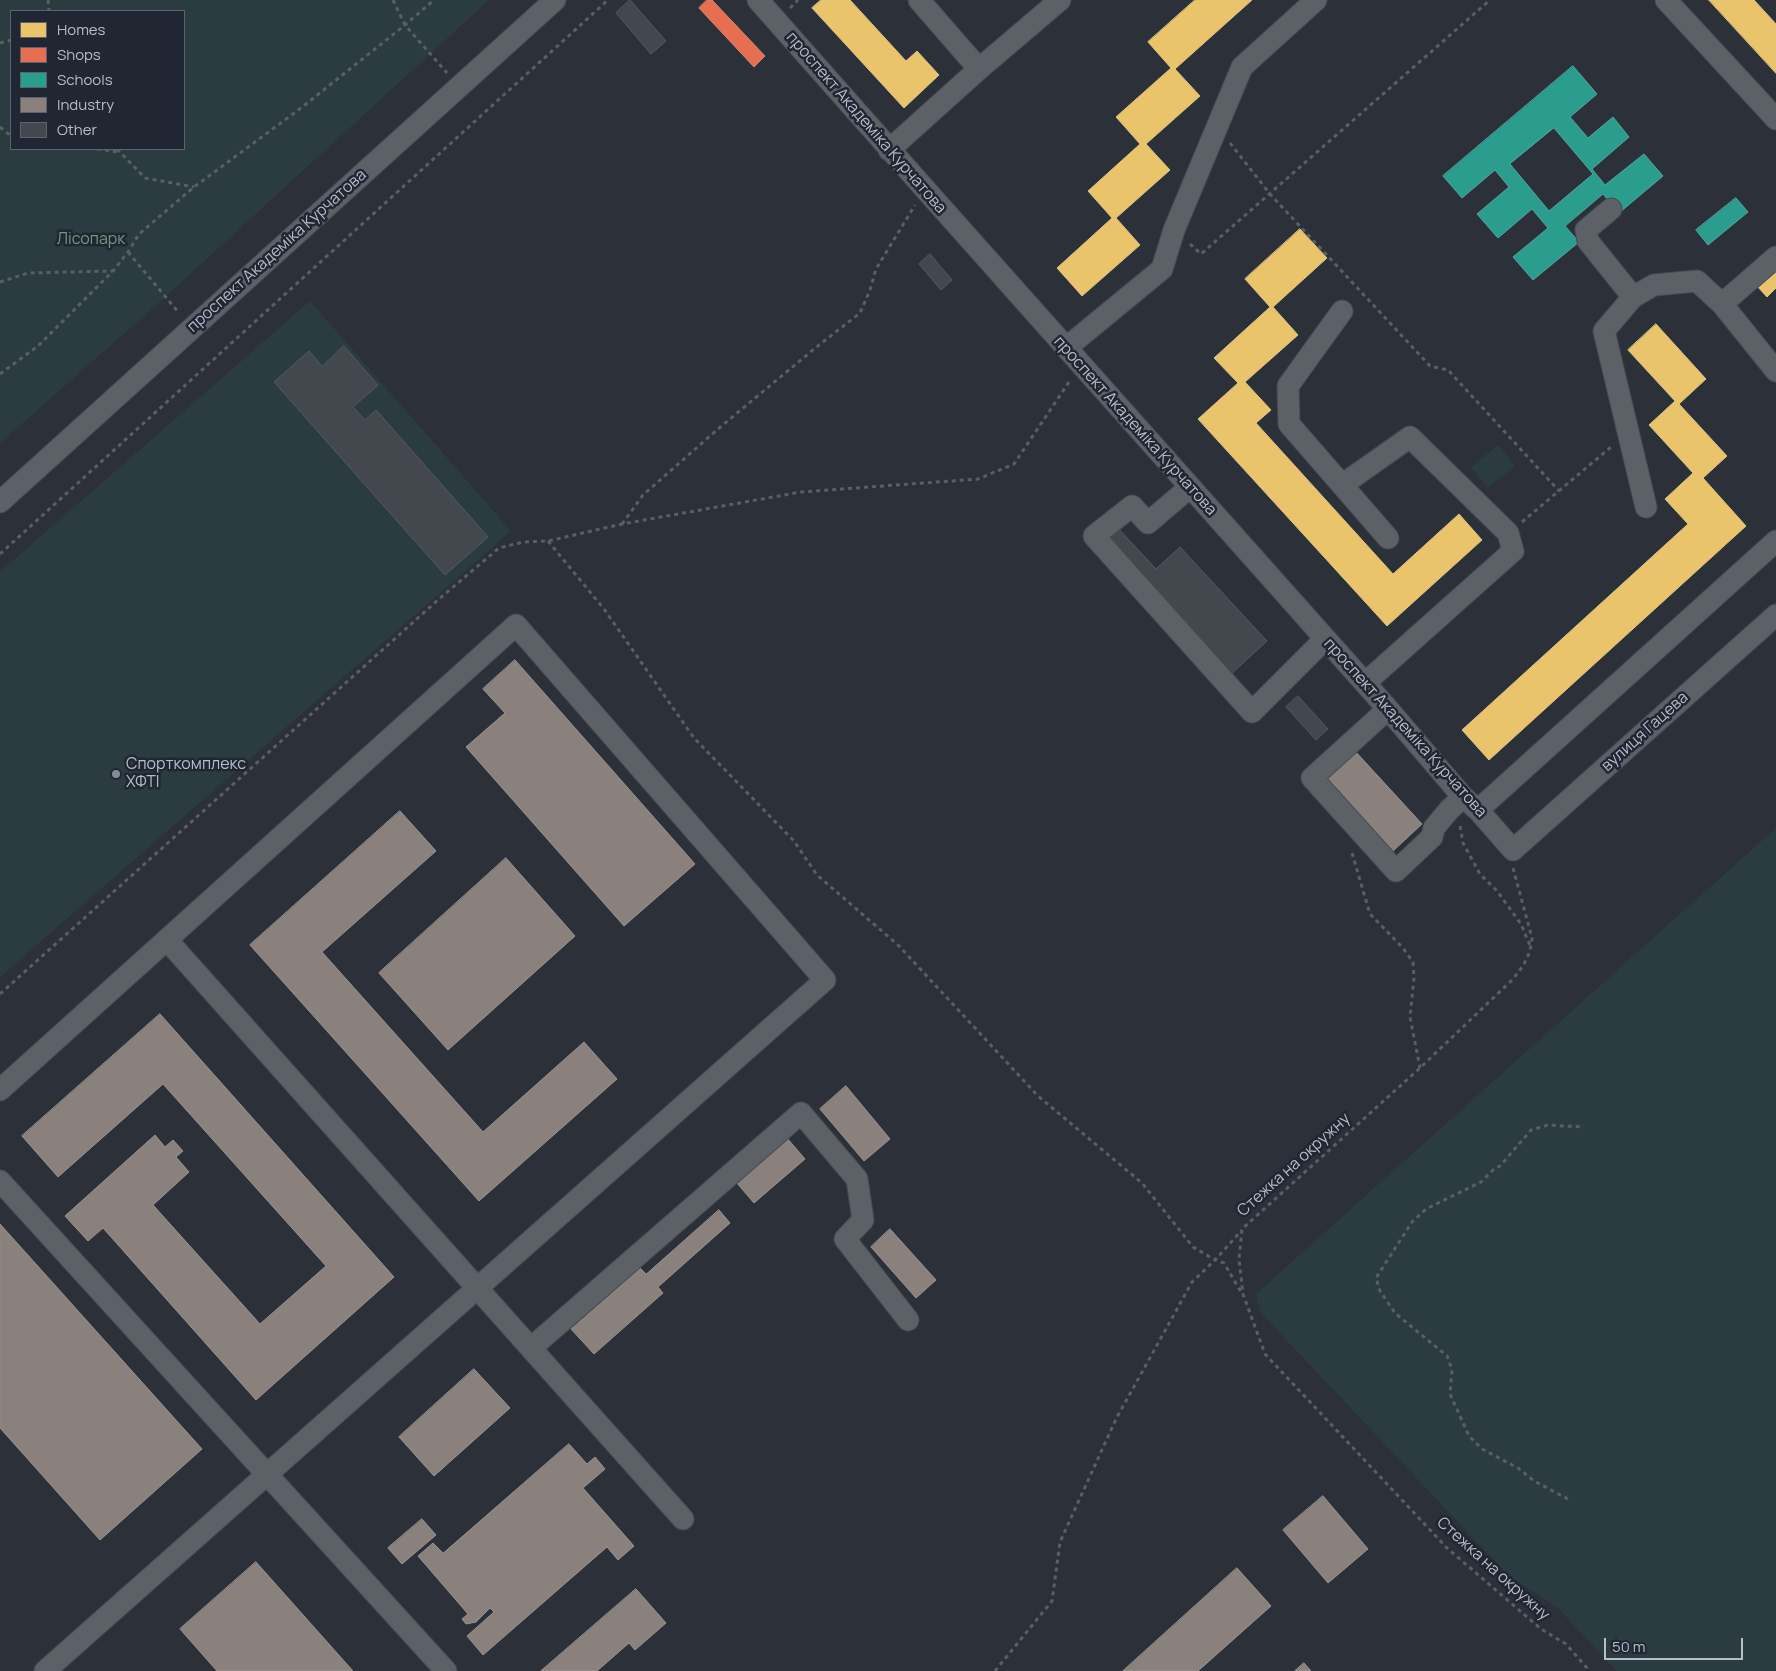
<!DOCTYPE html>
<meta charset="utf-8">
<style>
body{margin:0}
#map{position:relative;width:1776px;height:1671px;overflow:hidden;background:#2c3139;font-family:Manrope,sans-serif}
canvas{display:block}
.legend{position:absolute;left:10px;top:10px;width:175px;height:140px;box-sizing:border-box;background:#202733;border:1px solid #5c636f;margin:0;padding:6px 9px;list-style:none;font-size:15px;color:#b7bdc9}
.legend li{display:flex;align-items:center;gap:10px;height:25px}
.legend b{width:25px;border:1px solid #5c636f}
.scale{position:absolute;left:1604px;top:1638px;width:139px;height:22px;box-sizing:border-box;border:2px solid #b7bdc9;border-top:0;padding-left:6px;font-size:15px;line-height:18px;white-space:nowrap;color:#b7bdc9;-webkit-text-stroke:4px #202733;paint-order:stroke}
</style>
<div id="map">
<canvas width="1776" height="1671"></canvas>
<ul class="legend">
<li><b style="height:14px;background:#e9c46a"></b>Homes</li>
<li><b style="height:14px;background:#e76f51"></b>Shops</li>
<li><b style="height:14px;background:#2a9d8f"></b>Schools</li>
<li><b style="height:14px;background:#8a817c"></b>Industry</li>
<li><b style="height:14px;background:#43474e"></b>Other</li>
</ul>
<div class="scale">50 m</div>
</div>
<script>
const g = document.querySelector('canvas').getContext('2d');
g.lineJoin = 'round';
function fill(path, color) {
  g.fillStyle = color;
  g.fill(path, 'evenodd');
}
function strokePath(path, color, width, dash) {
  g.strokeStyle = color;
  g.lineWidth = width;
  g.lineCap = dash ? 'butt' : 'round';
  g.setLineDash(dash || []);
  g.stroke(path);
}
function write(font, color, halo, rows, align = 'center') {
  g.font = font + ' Manrope,sans-serif';
  g.lineWidth = 5;
  g.setLineDash([]);
  g.textBaseline = 'middle';
  g.strokeStyle = halo;
  g.fillStyle = color;
  for (const [text, x, y, turn = 0] of rows) {
    g.save();
    g.translate(x, y);
    g.rotate((+turn || 0) * Math.PI / 180);
    g.textAlign = isNaN(turn) ? turn : align;
    if (halo) g.strokeText(text, 0, 0);
    g.fillText(text, 0, 0);
    g.restore();
  }
}
const green = new Path2D(`
 M0,0H489L162,300L0,443ZM11,11H184V149H11Z
 M310,301L511,531L0,977V572Z
 M1498,445L1515,466L1488,488L1471,467Z
 M1776,828V1671H1616L1559,1609L1507,1574L1260,1312L1256,1294Z`);
const homes = new Path2D(`
 M821,0H850L906,61L917,51L939,75L904,108L812,8Z
 M1195,0H1252L1175,69L1200,96L1146,144L1170,170L1116,218L1140,245L1082,296L1057,268L1112,218L1088,191L1140,144L1116,117L1171,68L1148,42Z
 M1709,0H1754L1776,24V73Z
 M1300,229L1327,258L1273,307L1298,335L1245,382L1271,410L1256,423L1393,574L1459,514L1482,540L1387,626L1198,419L1238,383L1214,358L1270,307L1245,279Z
 M1776,267V288L1767,297L1756,285Z
 M1656,324L1706,379L1679,404L1727,456L1703,478L1746,526L1489,760L1462,730L1688,524L1665,499L1693,473L1649,425L1675,401L1628,350Z`);
const shops = new Path2D(`
 M707,0H712L765,56L754,67L699,8Z`);
const schools = new Path2D(`
 M1573,66L1597,94L1570,117L1588,138L1613,117L1629,137L1592,169L1605,185L1644,154L1663,176L1619,213L1603,194L1565,226L1579,242L1533,280L1513,257L1548,228L1532,209L1498,238L1477,214L1509,187L1495,170L1462,198L1443,176ZM1554,128L1593,174L1549,211L1510,164Z
 M1736,198L1748,212L1708,245L1696,230Z`);
const industry = new Path2D(`
 M515,660L695,864L624,926L466,747L505,713L483,689Z
 M1355,751L1422,824L1393,851L1325,778Z
 M400,811L436,851L322,952L483,1132L584,1042L617,1079L479,1201L250,945Z
 M506,858L575,936L448,1050L379,973Z
 M160,1014L394,1277L256,1400L103,1228L88,1241L65,1216L155,1135L165,1147L173,1140L183,1151L176,1157L189,1172L153,1205L260,1324L326,1266L163,1084L58,1177L22,1136Z
 M846,1086L890,1139L864,1161L820,1109Z
 M787,1138L805,1159L754,1203L736,1182Z
 M719,1210L730,1223L658,1287L663,1293L594,1354L571,1329L640,1268L646,1274Z
 M0,1224L202,1449L100,1540L0,1428Z
 M890,1229L936,1280L916,1298L871,1247Z
 M474,1369L510,1408L434,1476L399,1437Z
 M569,1444L587,1464L595,1457L605,1469L583,1488L634,1546L618,1560L607,1547L483,1655L467,1636L494,1612L490,1608L476,1622L466,1624L462,1619L468,1614L418,1556L433,1543L443,1553Z
 M1323,1496L1368,1549L1328,1583L1283,1530Z
 M422,1519L436,1535L402,1564L388,1548Z
 M256,1562L353,1671H217L180,1629Z
 M1237,1568L1271,1606L1198,1671H1123Z
 M636,1589L666,1623L635,1650L629,1643L597,1671H541Z
 M1304,1663L1311,1671H1295Z`);
const building = new Path2D(`
 M630,0L666,41L651,54L616,13Z
 M930,254L952,280L941,290L919,264Z
 M344,346L378,385L353,407L365,420L376,410L488,537L445,575L274,382L309,351L322,366Z
 M1117,527L1156,569L1180,547L1267,641L1230,675L1105,539Z
 M1298,696L1328,729L1316,740L1286,707Z`);
const path = new Path2D(`
 M48,0L49,11
 M393,0L405,25L447,73
 M790,8L798,0
 M0,43L11,40
 M0,127L11,136
 M1230,143L1270,194L1430,366L1448,370L1559,491
 M97,149L119,152
 M117,149L145,178L194,187
 M1190,244L1201,254L1490,0
 M128,252L179,313
 M0,282L28,273L112,271
 M0,374L38,346L113,271L128,252L139,234L194,187L301,108L405,25L434,0
 M1522,522L1611,447
 M622,524L643,495L718,429L814,349L860,313L870,290L876,269L915,205
 M548,541L604,609L694,738L794,841L817,875L898,945L1038,1096L1142,1183L1193,1247L1215,1260L1224,1263L1241,1292
 M0,554L608,0
 M1460,826L1463,843L1480,874L1497,891L1521,924L1531,948
 M1352,853L1370,914L1403,948L1413,962L1414,978L1410,1017L1420,1068
 M1513,868L1532,938C1531,955 1523,967 1512,980L1420,1068L1242,1229L1239,1259L1243,1294L1265,1354L1447,1548L1541,1629L1566,1644L1587,1668V1671
 M0,994L439,599L499,548L523,542L548,541L622,524L801,492L978,479L1014,464L1071,379
 M1568,1499L1534,1481L1518,1468L1482,1449L1469,1436L1450,1394L1452,1370L1447,1356L1395,1313L1380,1291L1376,1278L1412,1222L1426,1209L1481,1182L1494,1169L1500,1166L1531,1130L1548,1125L1583,1127
 M995,1671L1052,1601L1060,1542L1116,1419L1192,1282L1215,1260L1242,1230`);
const minor = new Path2D(`
 M758,0L925,189L1388,709L1463,797L1478,810L1513,850L1776,615
 M919,0L979,69
 M1666,0L1776,119
 M889,150L979,69L1060,0
 M1611,209L1586,230L1588,241L1633,297
 M1722,304L1776,257
 M1066,348L1162,269L1174,230L1242,67L1316,0
 M1342,485L1289,424L1288,386L1342,311
 M1190,487L1148,523L1132,506L1094,536L1252,712L1325,639
 M0,502L555,0
 M1646,507L1604,331L1633,297L1654,285L1697,281L1722,304L1776,371
 M1365,683L1513,551L1508,533L1410,437L1342,485L1388,538
 M1388,709L1312,778L1396,871L1432,837L1434,828L1449,810L1463,797
 M1478,810L1776,541
 M167,940L683,1519
 M0,1090L516,625L825,980L45,1671
 M0,1181L446,1671
 M531,1348L801,1113L857,1179L863,1220L845,1239L908,1320`);
const markers = [
 [116,774,5,"#868c97"]
];
const streetNames = [
 ["проспект Академіка Курчатова",866,123,49],
 ["проспект Академіка Курчатова",277,251,-42],
 ["проспект Академіка Курчатова",1135,426,48],
 ["проспект Академіка Курчатова",1405,728,48],
 ["вулиця Гацева",1645,732,-42],
 ["Стежка на окружну",1294,1165,-42],
 ["Стежка на окружну",1493,1569,42]
];
const parkNames = [
 ["Лісопарк",91,240]
];
const poiNames = [
 ["Спорткомплекс",126,765],
 ["ХФТІ",126,783]
];
fill(green, '#2a3c3f');
fill(homes, '#e9c46a');
strokePath(homes, '#dac286', 1);
fill(shops, '#e76f51');
strokePath(shops, '#d98675', 1);
fill(schools, '#2a9d8f');
strokePath(schools, '#54a7a0', 1);
fill(industry, '#8a817c');
strokePath(industry, '#989393', 1);
fill(building, '#43474e');
strokePath(building, '#545961', 1);
strokePath(minor, '#484c52', 23);
strokePath(path, '#5a5f64', 3, [4, 4]);
strokePath(minor, '#5c6067', 21);
for (const [x, y, r, color] of markers) {
  const dot = new Path2D();
  dot.arc(x, y, r, 0, 2 * Math.PI);
  g.fillStyle = color;
  g.fill(dot);
  strokePath(dot, '#202733', 2);
}
write('16px', '#b7bdc9', '#202733', streetNames);
write('16px', '#70987b', '#202733', parkNames);
write('16px', '#b7bdc9', '#202733', poiNames, 'left');
</script>
